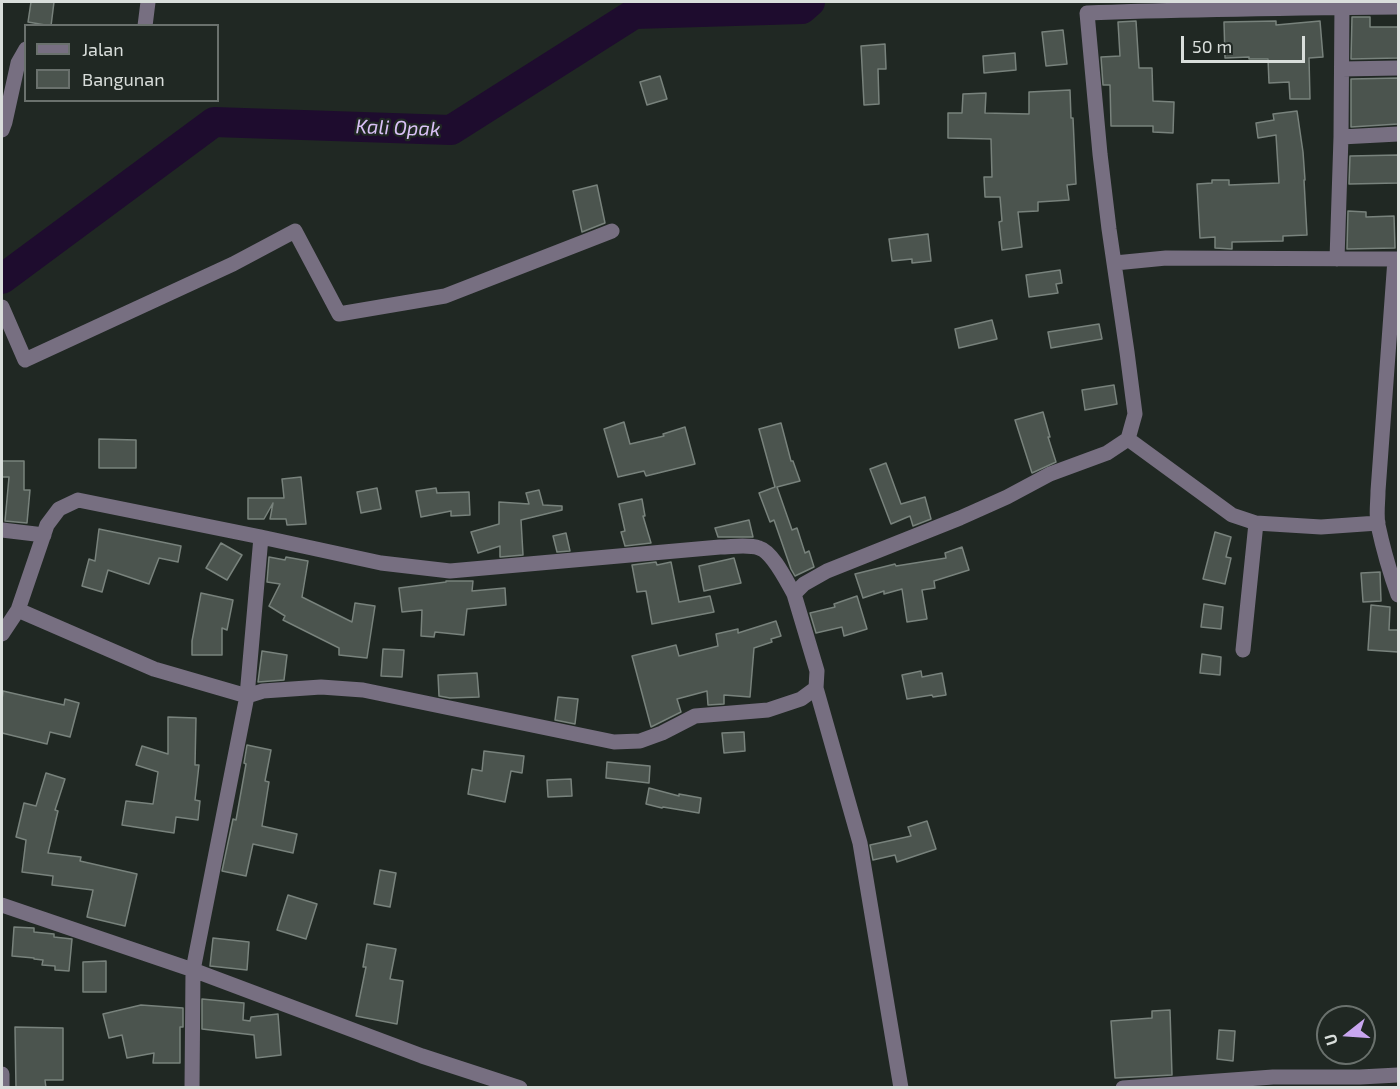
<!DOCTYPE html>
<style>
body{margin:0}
#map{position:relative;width:1400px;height:1089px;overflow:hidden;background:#202823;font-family:"Exo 2",sans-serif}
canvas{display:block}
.frame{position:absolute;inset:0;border:3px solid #d9dedb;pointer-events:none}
.legend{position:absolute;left:24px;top:24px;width:195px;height:78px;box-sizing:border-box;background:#202823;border:2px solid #6a716d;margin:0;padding:8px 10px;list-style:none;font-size:18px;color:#d9dedb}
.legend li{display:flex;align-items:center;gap:12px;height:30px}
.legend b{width:30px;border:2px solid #6a716d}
.north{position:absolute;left:1316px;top:1005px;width:60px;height:60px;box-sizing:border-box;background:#202823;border:2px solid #6a716d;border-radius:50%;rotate:253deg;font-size:16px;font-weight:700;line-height:24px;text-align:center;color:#d9dedb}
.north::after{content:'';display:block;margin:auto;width:21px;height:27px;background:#c8a6ef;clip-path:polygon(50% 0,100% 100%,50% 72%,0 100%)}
.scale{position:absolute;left:1181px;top:36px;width:124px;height:27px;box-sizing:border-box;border:3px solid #d9dedb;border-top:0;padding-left:8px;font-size:18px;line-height:21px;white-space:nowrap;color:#d9dedb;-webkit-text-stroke:4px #202823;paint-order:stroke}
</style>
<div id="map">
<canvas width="1400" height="1089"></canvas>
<div class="frame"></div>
<ul class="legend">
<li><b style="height:8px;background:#776f81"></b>Jalan</li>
<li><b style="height:16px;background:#4b544e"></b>Bangunan</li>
</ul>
<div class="north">U</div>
<div class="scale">50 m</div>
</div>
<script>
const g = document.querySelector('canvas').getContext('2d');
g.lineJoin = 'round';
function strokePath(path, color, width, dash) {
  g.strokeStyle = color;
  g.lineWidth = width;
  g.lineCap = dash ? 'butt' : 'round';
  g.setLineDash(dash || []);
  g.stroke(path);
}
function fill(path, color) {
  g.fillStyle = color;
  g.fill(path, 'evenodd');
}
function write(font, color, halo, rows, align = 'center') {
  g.font = font + ' "Exo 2",sans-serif';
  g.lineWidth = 4.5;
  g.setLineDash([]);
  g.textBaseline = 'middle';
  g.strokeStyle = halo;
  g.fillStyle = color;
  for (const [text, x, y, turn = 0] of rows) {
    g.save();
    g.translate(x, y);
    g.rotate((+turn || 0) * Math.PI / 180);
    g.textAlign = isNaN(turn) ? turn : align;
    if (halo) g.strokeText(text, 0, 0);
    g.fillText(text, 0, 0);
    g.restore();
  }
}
const river = new Path2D(`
 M2,279L214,122L451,130L634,14L802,9L810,2`);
const building = new Path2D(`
 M31,2H54L51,26L28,22Z
 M1352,17H1370V27H1398V58L1351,59Z
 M1136,21L1139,68H1152L1153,101L1174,102L1173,133L1153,132V126H1111L1110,85H1103L1101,57L1120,56L1118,22Z
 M1276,21V25L1320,21L1323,57L1309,58L1310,99H1290L1289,82L1269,83L1268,59H1249V57L1225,58L1224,22Z
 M1063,30L1067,64L1046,66L1042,32Z
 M885,44L886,69H878L879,104L864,105L861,46Z
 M1015,53L1016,70L984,73L983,56Z
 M660,76L667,99L647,105L640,82Z
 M1398,78V124L1351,127V79Z
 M1070,90L1071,118H1073L1076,184L1067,185L1069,200L1038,202V211L1018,212L1022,247L1002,250L999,222L1002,221L1000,197H985L984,177H992L991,139L948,138V113H962L963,94L986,93L985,113L1029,114V92Z
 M1297,111L1303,152L1305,180H1304L1307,235L1283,236V241L1232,242V249L1215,248V237L1200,238L1197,184L1212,183V180H1229V185L1279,183L1276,135L1258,138L1256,123L1274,120L1273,114Z
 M1398,155V183L1349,184L1350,156Z
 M597,185L605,223L582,232L573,191Z
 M1348,211L1366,212V217L1394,216L1395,248L1347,249Z
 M928,234L931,261L912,263V259L892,261L889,239Z
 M1060,270L1062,283L1056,284L1058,293L1029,297L1026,275Z
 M992,320L997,339L959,348L955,329Z
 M1099,324L1102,339L1051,348L1048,332Z
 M1114,385L1117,404L1085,410L1082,390Z
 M1043,412L1050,437H1048L1056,462L1032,473L1015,420Z
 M624,422L630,444L664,436L663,434L685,427L695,464L646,476L644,471L618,477L604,429Z
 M781,423L791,461H793L800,481L777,487L792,530L797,528L805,553L809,551L814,567L795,576L791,569L774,520L770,522L759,493L775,487L759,429Z
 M99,439L136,440V468H99Z
 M2,461H24V490H30L27,523L5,521L9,477H2Z
 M886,463L901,504L925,497L931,519L913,526L910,516L891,524L870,469Z
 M301,477L306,524L287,525L286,519H270L273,503L264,519H248V498H284L282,479Z
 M377,488L381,509L361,513L357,492Z
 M436,488L437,493L469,492L470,515L451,516V511L421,517L416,491Z
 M539,490L543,505L562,506V510L521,520L523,555L500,557V546L478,553L471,532L499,524V502L529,504L526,493Z
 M642,499L645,516H643L651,543L625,546L621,532L625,531L619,504Z
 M749,520L753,537H718L715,528Z
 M99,529L181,546L178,562L159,558L149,584L108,570L102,592L82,586L89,559L95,561Z
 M1215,532L1231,537L1226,557L1231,558L1225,584L1203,579Z
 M566,533L570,551L557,552L553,536Z
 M221,543L242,555L227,580L206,568Z
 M962,547L969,570L934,581L935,588L922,590L927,619L907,622L902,589L884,594V591L863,598L855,574L895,564L896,566L946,558L945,553Z
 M269,557L285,560L286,557L308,561L302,597L352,622L355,603L375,606L367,658L339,655V648L283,620L285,616L269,606L280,584L267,582Z
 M734,558L741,583L704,591L699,566Z
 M656,562L657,565L671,562L679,602L710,596L714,612L652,624L646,591L637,592L632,565Z
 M1380,572L1381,601L1363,602L1361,573Z
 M446,581H473L472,591L505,588L506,605L467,609L464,635L435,632L434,637L421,636L422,610L402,612L399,588L446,582Z
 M201,593L233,600L227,630L222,628V655H192V641Z
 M857,596L867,629L844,636L842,627L816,633L810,613L835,607L834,604Z
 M1204,604L1223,607L1221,629L1201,627Z
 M1371,605L1390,607L1389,630H1398V652L1368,650Z
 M776,621L781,636L771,639L772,642L754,648L750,697L724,695V704L708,705L707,691L677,699L681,712L651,727L632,656L676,645L679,656L718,646L716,634L738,629V633Z
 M383,649L404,650L402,677L381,676Z
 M262,651L287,655L284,680L258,682Z
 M1202,654L1221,657L1220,675L1200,673Z
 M921,671L922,677L942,673L946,695L933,697L932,695L907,699L902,675Z
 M477,673L479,697L450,698L439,696L438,675Z
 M3,691L64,705L65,699L79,703L70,737L50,732L47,744L2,733V700Z
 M558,697L578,699L575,724L555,720Z
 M168,717L196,718L195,765H199L195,800L200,801L198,820L176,817L174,833L122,825L126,801L153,804L158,772L136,765L142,746L168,754Z
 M744,732L745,751L724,753L722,733Z
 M247,745L271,750L265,781L269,782L262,826L297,834L293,853L253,844L246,876L222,871L233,819L236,820L246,764L244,763Z
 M484,751L524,756L522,773L511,771L505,802L468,794L472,769L482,771Z
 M607,762L650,766L649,783L606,778Z
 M46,773L65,779L55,810L58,811L48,853L81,857L80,861L137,874L125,926L87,917L93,890L52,885L53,876L22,872L26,840L16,837L24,803L36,806Z
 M571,779L572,796L548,797L547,780Z
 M649,788L679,796V794L701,798L699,813L663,807L662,808L646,804Z
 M927,821L936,849L897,862L895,855L873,860L870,845L911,836L908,827Z
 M380,870L396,873L390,907L374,904Z
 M288,895L317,904L306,939L277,930Z
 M14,927L34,928V932L54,934V937L72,939L69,971L55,970V966L42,965L43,960L34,959V958L12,956Z
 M213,938L249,942L247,970L210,966Z
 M367,944L396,949L390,979L403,981L397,1024L356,1016L366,967H363Z
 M106,961V992H83V962Z
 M202,999L244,1003L243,1020L250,1021L251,1017L278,1014L281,1055L256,1058L254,1035L202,1029Z
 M141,1005L183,1008V1027H180V1063H153L154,1053L127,1058L122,1035L109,1038L103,1014Z
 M1170,1010L1172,1075L1115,1078L1111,1021L1152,1018V1011Z
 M15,1027L63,1028V1080H45L46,1088H16Z
 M1219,1030L1235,1031L1233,1061L1217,1059Z`);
const minor = new Path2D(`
 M145,26L148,2
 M1342,69L1398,68
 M2,130L5,122L18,63L26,49
 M1341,137L1398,134
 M1337,259L1341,137L1342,2
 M1395,259L1378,491C1378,502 1376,514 1378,525C1383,548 1390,573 1398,595
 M1115,263L1166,258L1398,259
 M2,307L25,360L233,264L295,231L339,314L445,296L612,231
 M1128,439L1232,515L1256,523L1321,527L1378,523
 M2,530L44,535
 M18,610L154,669L247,696L263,691L321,687L363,690L614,742L640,741L662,733L695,716L768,710L801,699L816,688L817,671L794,594L804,584L827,571L960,518L1007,497L1050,474L1107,453L1128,439L1135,414L1127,352L1109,229L1100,154L1087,13C1191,9 1294,8 1398,7
 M2,634L18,610L47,525L59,509L78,500L261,537L381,563L450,571L720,547C732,547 748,544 759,548C773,552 787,582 794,594
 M1243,650L1256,523
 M816,688L860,843L901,1088
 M2,905L193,970L422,1056L520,1088
 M2,1074V1088
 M192,1088L193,970L247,696L261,537
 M1123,1088L1273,1077H1360L1398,1075`);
const waterNames = [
 ["Kali Opak",398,128,2]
];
strokePath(river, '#1e0c2e', 30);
fill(building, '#4b544e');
strokePath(building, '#78827c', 1.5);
strokePath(minor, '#776f81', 15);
write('italic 20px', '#d9c1f6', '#202823', waterNames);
</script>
